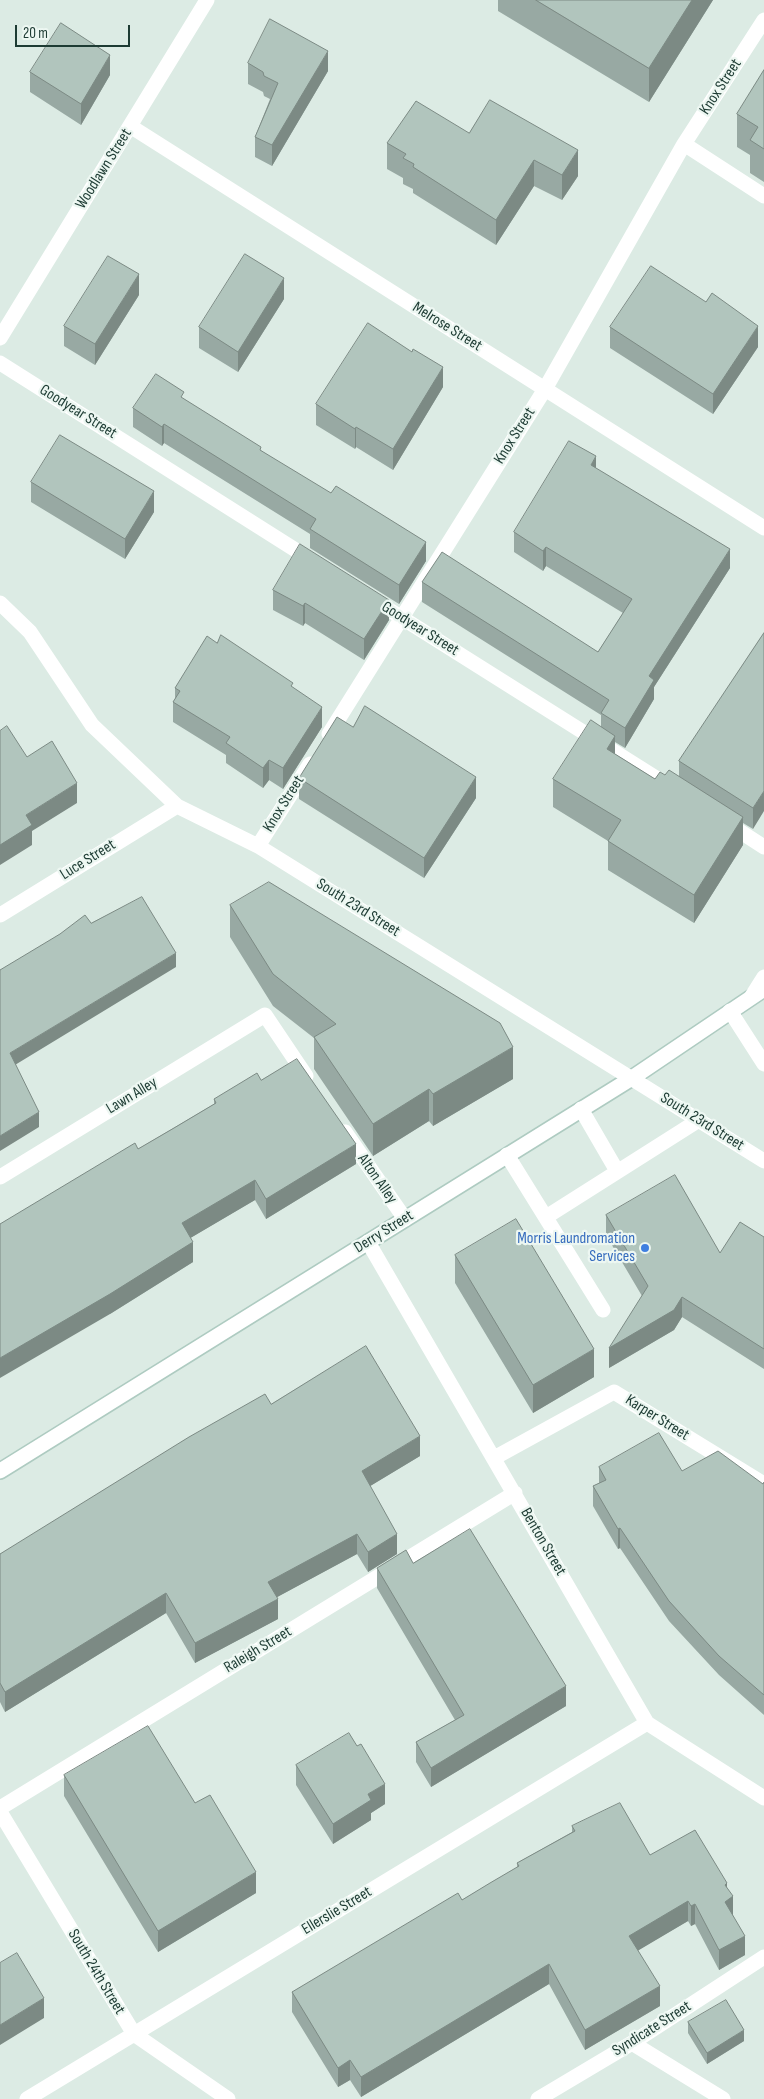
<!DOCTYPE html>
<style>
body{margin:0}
#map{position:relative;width:764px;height:2099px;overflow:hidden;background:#dcebe4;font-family:"Sofia Sans Condensed",sans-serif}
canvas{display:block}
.scale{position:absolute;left:15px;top:25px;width:115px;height:22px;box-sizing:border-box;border:2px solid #1d3b33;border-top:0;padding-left:6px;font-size:15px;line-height:18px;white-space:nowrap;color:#1d3b33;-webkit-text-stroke:4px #edf7f2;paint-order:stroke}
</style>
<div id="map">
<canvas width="764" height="2099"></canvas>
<div class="scale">20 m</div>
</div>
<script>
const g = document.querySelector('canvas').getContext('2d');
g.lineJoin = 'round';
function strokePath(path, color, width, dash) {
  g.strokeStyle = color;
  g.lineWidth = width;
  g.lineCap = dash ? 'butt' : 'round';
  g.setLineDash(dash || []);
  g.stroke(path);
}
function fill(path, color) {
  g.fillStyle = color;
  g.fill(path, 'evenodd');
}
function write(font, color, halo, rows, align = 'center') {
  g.font = font + ' "Sofia Sans Condensed",sans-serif';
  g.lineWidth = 4.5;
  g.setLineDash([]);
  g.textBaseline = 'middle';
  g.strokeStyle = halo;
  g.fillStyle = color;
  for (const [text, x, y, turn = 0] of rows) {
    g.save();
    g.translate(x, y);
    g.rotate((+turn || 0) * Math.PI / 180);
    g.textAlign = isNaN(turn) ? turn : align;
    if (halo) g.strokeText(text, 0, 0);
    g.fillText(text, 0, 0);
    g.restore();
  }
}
const service = new Path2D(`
 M730,1011L764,1064
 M581,1109L617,1171
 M345,1132L405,1219
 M507,1155L603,1310
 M0,1177L265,1015L306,1076
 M546,1217L699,1120`);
const minor = new Path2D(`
 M130,126L764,528
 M684,144L764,196
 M0,338L207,0
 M0,363L313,561
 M372,599L672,788
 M0,603L30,632L92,725L177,806L258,846L764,1161
 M329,734L545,389L684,144L764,20
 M727,823L764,847
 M258,846L310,764
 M0,915L177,806
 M752,996L764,977
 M368,1242L647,1723L764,1798
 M494,1458L614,1392L764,1484
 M0,1808L515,1493
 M0,1812L134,2034L228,2099
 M632,2043L723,2099
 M27,2099L647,1723
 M538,2099L632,2043L764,1957`);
const secondary = new Path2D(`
 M0,1471L632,1078L764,989`);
const wall = new Path2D(`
 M498,0H713L649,102L498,11Z
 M248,63L328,71L272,166L255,157V137L270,99L264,96L263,92L248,84Z
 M764,70V182L750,173V155L737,147V114Z
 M30,72L110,75L81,125L30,92Z
 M469,133L578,176L562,200L534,186L496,245L413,193V189L403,184V178L387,169V143Z
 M139,295L95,365L64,346V326Z
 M284,299L238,372L199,348V327Z
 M610,327L758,347L713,414L610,348Z
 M412,352L443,387L393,470L356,447L355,449L316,425V404Z
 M184,399L426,561L399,604L310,548V534L164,443L162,446L133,427V408Z
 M596,468L730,568L654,687V699L625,748L615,742V754L655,779L665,775L679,776V761L764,633L753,829L743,823V845L694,923L608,870V841L553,807V779L601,727V715L422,602V582L598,652L623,613L546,566L543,571L514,552V532Z
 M31,482L154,512L125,559L31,502Z
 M273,590L389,620L364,660L305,623L303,626L273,610Z
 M217,643L293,688L322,727L283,789L269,780L263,788L226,763V755L173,722V702L175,699V688Z
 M353,727L476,798L424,878L299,799V778Z
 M230,905L513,1079L433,1126L429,1121L373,1156L314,1069V1038L273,1006L230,937Z
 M261,1080L356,1164L266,1219L255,1200L190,1238L193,1262L110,1314L138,1149L214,1104V1099Z
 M606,1215L720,1253L764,1237V1369L682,1317L674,1330L609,1368L642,1296L606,1235Z
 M455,1255L594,1377L533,1413L455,1283Z
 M271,1404L420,1456L370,1486L397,1554L368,1572L357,1554L277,1597L278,1619L195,1663L166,1613L5,1712L0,1702V1554Z
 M599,1467L682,1471L763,1484L764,1482V1715L719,1675L669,1621L620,1548L618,1549L593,1506V1486L599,1483Z
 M413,1563L566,1706L431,1787L416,1762V1742L455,1720L377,1588V1568Z
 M296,1765L385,1804L371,1813V1820L333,1844L296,1785Z
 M64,1775L195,1803L256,1893L158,1952L64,1796Z
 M572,1826L650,1855L727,1888L733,1916L745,1955L719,1970L695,1924L691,1926L688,1921L638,1950L660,2006L585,2050L549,1984L361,2097L350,2080L338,2087L292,2012V1992L462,1900L517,1868V1863L572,1832Z
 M688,2022L744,2041L707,2064L688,2033Z`);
const shadedWall = new Path2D(`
 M692,0H713L649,102V68Z
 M328,51V71L272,166V145Z
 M110,55V75L81,125V104Z
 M578,150V176L562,200V175Z
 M534,160V186L496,245V220Z
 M139,274V295L95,365V344Z
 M284,278V299L238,372V352Z
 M758,326V347L713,414V394Z
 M443,367V387L393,470V449Z
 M164,424V443L162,446V427Z
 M356,427V447L355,449V429Z
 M596,456V476L591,465Z
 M154,491V512L125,559V539Z
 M426,542V561L399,604V585Z
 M546,547V566L543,571V551Z
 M730,549V568L654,687V699L625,748V728L649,676Z
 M389,600V620L364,660V639Z
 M305,603V623L303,626V606Z
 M322,707V727L283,789V768Z
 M615,736V764L607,749Z
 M269,760V780L263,788V768Z
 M476,777V798L424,878V858Z
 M77,783V803L32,831V845L0,865V845L26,815Z
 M764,791V811L753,829V808Z
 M743,817V845L694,923V895Z
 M176,953V967L10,1068V1053Z
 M513,1047V1079L433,1126V1094Z
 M429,1089V1121L373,1156V1124Z
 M39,1112V1127L0,1151V1136Z
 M356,1144V1164L266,1219V1199Z
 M255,1180V1200L182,1243V1223Z
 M193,1242V1262L110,1314L0,1378V1358Z
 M682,1297V1317L674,1330L609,1368V1348Z
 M594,1349V1377L533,1413V1385Z
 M420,1436V1456L362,1491V1471Z
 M620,1528V1548L618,1549V1529Z
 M357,1534V1554L268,1602V1582Z
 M397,1534V1554L368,1572V1552Z
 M166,1593V1613L5,1712V1692Z
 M278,1599V1619L195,1663V1643Z
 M566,1686V1706L431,1787V1768Z
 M385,1784V1804L371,1813V1820L333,1844V1824L368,1794Z
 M256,1872V1893L158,1952V1931Z
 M727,1883V1900L733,1896V1916L725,1921V1885Z
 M688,1901V1921L629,1956V1936Z
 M695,1904V1924L691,1926V1906Z
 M745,1936V1955L719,1970V1950Z
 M549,1964V1984L361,2097V2077Z
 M660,1986V2006L585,2050V2030Z
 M44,1998V2018L0,2045V2025Z
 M744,2030V2041L707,2064V2053Z
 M350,2060V2080L338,2087V2068Z`);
const building = new Path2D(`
 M536,0H692L649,68Z
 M270,19L328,51L272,145L255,137L278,83L264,76L263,72L248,63Z
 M61,23L110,55L81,104L30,72Z
 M764,70V149L750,140L758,127L737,114Z
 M490,100L578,150L562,175L534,160L496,220L413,167L414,164L403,158L406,154L387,143L416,101L469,133Z
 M245,254L284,278L238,352L199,327Z
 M108,256L139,274L95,344L64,326Z
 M651,266L706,302L712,293L758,326L713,394L610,327Z
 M368,323L412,352L413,349L443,367L393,449L356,427L355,429L316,404Z
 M156,374L184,392L181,397L261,447L260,450L331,493L336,486L426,542L399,585L310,529L316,519L164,424L162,427L133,408Z
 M60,435L154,491L125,539L31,482Z
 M569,441L596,456L591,465L730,549L649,676L654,680L625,728L601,713L609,700L422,582L442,552L598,652L632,599L546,547L543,551L514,532Z
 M300,544L389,600L364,639L305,603L303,606L273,590Z
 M764,633V791L753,808L679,761Z
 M221,635L293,683L291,686L322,707L283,768L269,760L263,768L226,743L230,737L173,702L180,691L175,688L207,636L217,643Z
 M365,706L476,777L424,858L299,778L337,717L353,727Z
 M591,720L615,736L607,749L655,779L660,772L665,775L669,770L743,817L694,895L608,841L621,820L553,779Z
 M7,726L27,757L52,741L77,783L26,815L32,825L0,845V731Z
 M269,882L500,1023L513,1047L433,1094L429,1089L373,1124L314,1037L336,1024L273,974L230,905Z
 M142,897L176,953L10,1053L39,1112L0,1136V970L60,934L85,915L91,923Z
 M297,1059L356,1144L266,1199L255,1180L182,1223L193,1242L110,1294L0,1358V1224L135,1143L138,1149L174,1128L216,1103L214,1099L257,1073L261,1080Z
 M675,1175L720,1253L740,1222L764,1237V1349L682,1297L674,1310L609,1348L648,1286L606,1215Z
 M516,1219L594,1349L533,1385L455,1255Z
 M366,1346L420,1436L362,1471L397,1534L368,1552L357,1534L268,1582L278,1599L195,1643L166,1593L5,1692L0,1683V1554L189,1437L265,1394L271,1404Z
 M659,1433L682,1471L718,1451L763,1484L764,1482V1695L719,1656L669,1601L620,1528L618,1529L593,1486L606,1480L599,1467Z
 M470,1529L566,1686L431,1768L416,1742L464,1715L377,1568L406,1550L413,1563Z
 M148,1726L195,1803L210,1795L256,1872L158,1931L64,1775Z
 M349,1733L357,1746L361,1744L385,1784L368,1794L371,1800L333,1824L296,1765Z
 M620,1803L650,1855L695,1830L727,1883L725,1885L733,1896L725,1902L745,1936L719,1950L695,1904L691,1906L688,1901L629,1936L660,1986L585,2030L549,1964L361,2077L350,2060L338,2068L292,1992L458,1893L462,1900L490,1883L519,1866L517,1863L575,1831L572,1826Z
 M17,1953L44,1998L0,2025V1963Z
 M726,2000L744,2030L707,2053L688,2022Z`);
const markers = [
 [645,1248,5,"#3f7fe0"]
];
const streetNames = [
 ["Knox Street",721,87,-57],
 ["Woodlawn Street",104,169,-58],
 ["Melrose Street",447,327,32],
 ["Goodyear Street",78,412,32],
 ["Knox Street",515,436,-58],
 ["Goodyear Street",420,629,32],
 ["Knox Street",284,804,-58],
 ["Luce Street",88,860,-32],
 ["South 23rd Street",358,908,32],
 ["Lawn Alley",132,1096,-31],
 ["South 23rd Street",702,1122,32],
 ["Alton Alley",377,1179,55],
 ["Derry Street",384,1232,-32],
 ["Karper Street",657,1418,32],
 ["Benton Street",543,1542,60],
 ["Raleigh Street",258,1650,-31],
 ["Ellerslie Street",337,1911,-31],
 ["South 24th Street",96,1972,59],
 ["Syndicate Street",652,2029,-32]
];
const shopNames = [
 ["Morris Laundromation",635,1239],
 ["Services",635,1257]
];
strokePath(secondary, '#aecbc1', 18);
strokePath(service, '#fff', 15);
strokePath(minor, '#fff', 15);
strokePath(secondary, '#fff', 15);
fill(wall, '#98a9a3');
fill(shadedWall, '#7c8a84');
fill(building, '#b1c5bd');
strokePath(building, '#7c8a84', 1);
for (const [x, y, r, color] of markers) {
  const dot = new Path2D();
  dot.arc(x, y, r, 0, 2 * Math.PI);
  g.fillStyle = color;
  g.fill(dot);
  strokePath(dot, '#edf7f2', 2);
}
write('16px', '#1d3b33', '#edf7f2', streetNames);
write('16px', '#366cbe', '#edf7f2', shopNames, 'right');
</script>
